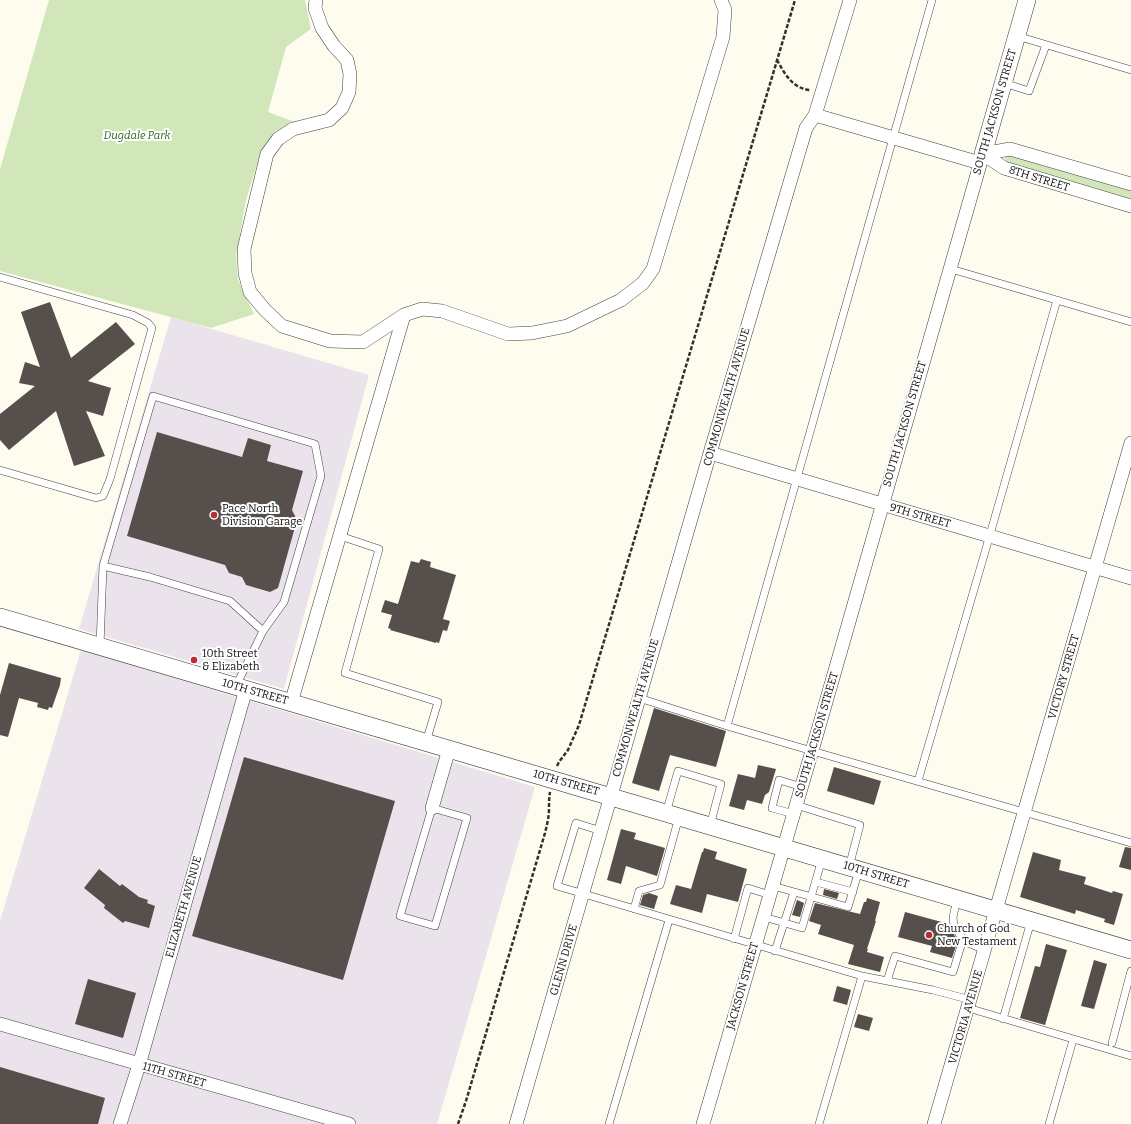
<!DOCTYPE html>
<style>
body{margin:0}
canvas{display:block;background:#fefbef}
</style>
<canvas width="1131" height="1124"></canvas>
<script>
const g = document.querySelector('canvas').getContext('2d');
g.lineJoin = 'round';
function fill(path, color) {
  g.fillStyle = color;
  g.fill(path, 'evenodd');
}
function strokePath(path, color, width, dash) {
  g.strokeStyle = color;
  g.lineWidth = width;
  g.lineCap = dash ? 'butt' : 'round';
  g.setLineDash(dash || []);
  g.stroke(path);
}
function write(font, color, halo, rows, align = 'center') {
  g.font = font + ' Bitter,serif';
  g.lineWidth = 4;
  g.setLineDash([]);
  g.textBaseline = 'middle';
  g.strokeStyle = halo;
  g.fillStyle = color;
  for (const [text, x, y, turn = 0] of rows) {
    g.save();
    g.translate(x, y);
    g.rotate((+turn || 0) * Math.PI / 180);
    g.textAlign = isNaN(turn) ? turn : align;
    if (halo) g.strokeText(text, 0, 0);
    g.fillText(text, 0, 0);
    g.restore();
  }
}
const industrial = new Path2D(`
 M171,317L369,375L284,689L79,629Z
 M81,650L535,787L437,1124H0V921Z`);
const green = new Path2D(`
 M49,0H305L311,29L286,47L268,112L295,122L260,155L246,200L236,256L238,280L254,314L211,328L0,271V169Z
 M1009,155L1131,191V199L1006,162L1005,158L1006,156Z`);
const building = new Path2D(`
 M50,302L71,358L116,322L135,344L88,381L111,388L103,416L86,411L105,456L74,466L56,411L9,450L0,440V414L35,386L19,383L25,362L40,367L21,312Z
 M157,432L242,457L248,438L271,445L267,461L303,471L292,510L297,520L278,588L270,592L246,585L242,577L229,573L225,565L127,536Z
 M421,559L431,562L430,567L456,575L443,619L450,621L447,631L443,630L439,643L436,642V643L390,630L391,629L388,628L392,615L381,612L385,600L398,604L411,561L419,563Z
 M9,663L61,678L60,685L52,708L49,707L48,710L37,707L38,703L19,698L8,737L0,735V695Z
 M654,708L726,731L716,767L670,755L659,791L632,783Z
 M244,757L395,801L343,980L192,936Z
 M758,765L776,769L769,792L765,795L762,804L747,800L744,810L729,806L738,774L755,778Z
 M834,767L881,781L874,805L827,791Z
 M621,829L636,833L634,839L665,848L657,876L626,866L621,884L607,880Z
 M1125,847L1131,848V870L1119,867Z
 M704,848L717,852L715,859L747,869L738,902L707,894L702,913L670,904L676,885L691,889L702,852H703Z
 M1033,852L1061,860L1059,870L1086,877L1084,884L1112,893L1113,891L1123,894L1114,925L1104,922L1105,919L1076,910L1075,914L1020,897Z
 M99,869L120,886L122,884L139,897L148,900L147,903L155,906L149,928L125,921L123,923L104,908L105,905L84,888Z
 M824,889L839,893L837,899L823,895Z
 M649,893L658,896L654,909L640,905L643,895Z
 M867,898L880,902L875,921H876L867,949H868L867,952L884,957L880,972L848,964L854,945L818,934L821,925L809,921L815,903L860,914L864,902H866Z
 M797,900L804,903L800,917L792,915Z
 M905,912L949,924L950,929L955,931L954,935L958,940L952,958L930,952L932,946L898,937Z
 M1046,944L1067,950L1045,1025L1020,1018L1035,966L1040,967Z
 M1094,960L1107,964L1094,1009L1081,1006Z
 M88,979L136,993L123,1038L75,1024Z
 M837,986L851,990L847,1005L833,1001Z
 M858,1014L873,1018L869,1031L854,1027Z
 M0,1067L105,1098L98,1124H0Z`);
const path = new Path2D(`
 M777,60C784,73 793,89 810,90
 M557,766L559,762L568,750L579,725L795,0
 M458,1124L466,1101L545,833C547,825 549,817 549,809C549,803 549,798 550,792`);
const service = new Path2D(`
 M1017,36L1131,70
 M1004,83L1029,91L1046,45
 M951,269L1131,322
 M0,277L133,315L148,323L152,328L110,479L103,496L96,498L0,470
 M340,536L379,549L345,673L438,702L426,742
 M103,566L150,577L230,601L263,631
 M100,646L103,566L153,396L315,444L321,476L284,602L263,631L236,686
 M639,698L727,726L795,746L1131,843
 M727,726L932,0
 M918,781L985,552L1057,300
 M796,805L860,825L849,867
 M432,808L467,818L435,926L400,916Z
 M666,813L678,771L721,784L710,826
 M794,814L772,808L779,780L802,787
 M601,831L576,823L557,886L862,976L933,990L971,1000
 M816,882L853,892
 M773,886L848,907L859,870
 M634,909L639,891L660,885L679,817
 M764,917L802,928L822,859
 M954,926L953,917L957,899
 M959,934L968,943L985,950
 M734,939L748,888L770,895
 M775,951L794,892
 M887,981L895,956L953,972L963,939
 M968,1008L1131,1056
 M1003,1019L1031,921
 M1112,1043L1131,971
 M609,1124L669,920
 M819,1124L862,976
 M1049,1124L1073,1040`);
const minor = new Path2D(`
 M316,0L315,8L322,28L334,46L347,60L350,74L349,92L342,108L329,120L293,129L278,139L267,154L244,249L245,273L250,292L265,310L282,326L330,341L363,342L404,315L422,309L442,311L508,334L532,333L567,326L621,300L643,283L653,269L723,37L725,10L721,0
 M815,115L980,163
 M983,154L1004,168L1131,206
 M983,154L1010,149L1131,184
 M710,453L1131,578
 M291,703L404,315
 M432,808L449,749
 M0,1024L349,1124
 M120,1124L139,1065L246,689
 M516,1124L710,453L806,128L815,115L850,0
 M703,1124L812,751L983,154
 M934,1124L1131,443`);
const tertiary = new Path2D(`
 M983,154L1027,0
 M0,617L1131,950`);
const markers = [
 [214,515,4,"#b82c32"],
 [194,660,4,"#b82c32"],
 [929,935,4,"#b82c32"]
];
const streetNames = [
 ["SOUTH JACKSON STREET",995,112,-74],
 ["8TH STREET",1039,179,17],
 ["COMMONWEALTH AVENUE",727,397,-74],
 ["SOUTH JACKSON STREET",905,424,-74],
 ["9TH STREET",920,516,16],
 ["VICTORY STREET",1064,677,-74],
 ["10TH STREET",255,692,16],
 ["COMMONWEALTH AVENUE",636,708,-74],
 ["SOUTH JACKSON STREET",817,735,-74],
 ["10TH STREET",566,783,16],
 ["10TH STREET",876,875,17],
 ["ELIZABETH AVENUE",184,907,-74],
 ["GLENN DRIVE",564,960,-74],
 ["JACKSON STREET",743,986,-74],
 ["VICTORIA AVENUE",966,1017,-74],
 ["11TH STREET",174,1075,16]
];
const parkNames = [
 ["Dugdale Park",137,136]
];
const poiNames = [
 ["Pace North",222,509],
 ["Division Garage",222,522],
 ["10th Street",202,654],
 ["& Elizabeth",202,667],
 ["Church of God",937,929],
 ["New Testament",937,942]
];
fill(industrial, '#ebe3ec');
fill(green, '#d1e7ba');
fill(building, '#564f4b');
strokePath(service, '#414141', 8);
strokePath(minor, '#414141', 14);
strokePath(tertiary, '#414141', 18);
strokePath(path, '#303030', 2.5, [4, 2]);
strokePath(service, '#fff', 7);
strokePath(minor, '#fff', 13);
strokePath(tertiary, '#fff', 17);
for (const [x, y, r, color] of markers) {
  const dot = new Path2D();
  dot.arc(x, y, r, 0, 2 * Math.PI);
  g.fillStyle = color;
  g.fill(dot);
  strokePath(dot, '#fff', 1.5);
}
write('11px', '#0e0e0e', '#fff', streetNames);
write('italic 11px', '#2e6321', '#fff', parkNames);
write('11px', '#0e0e0e', '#fff', poiNames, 'left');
</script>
